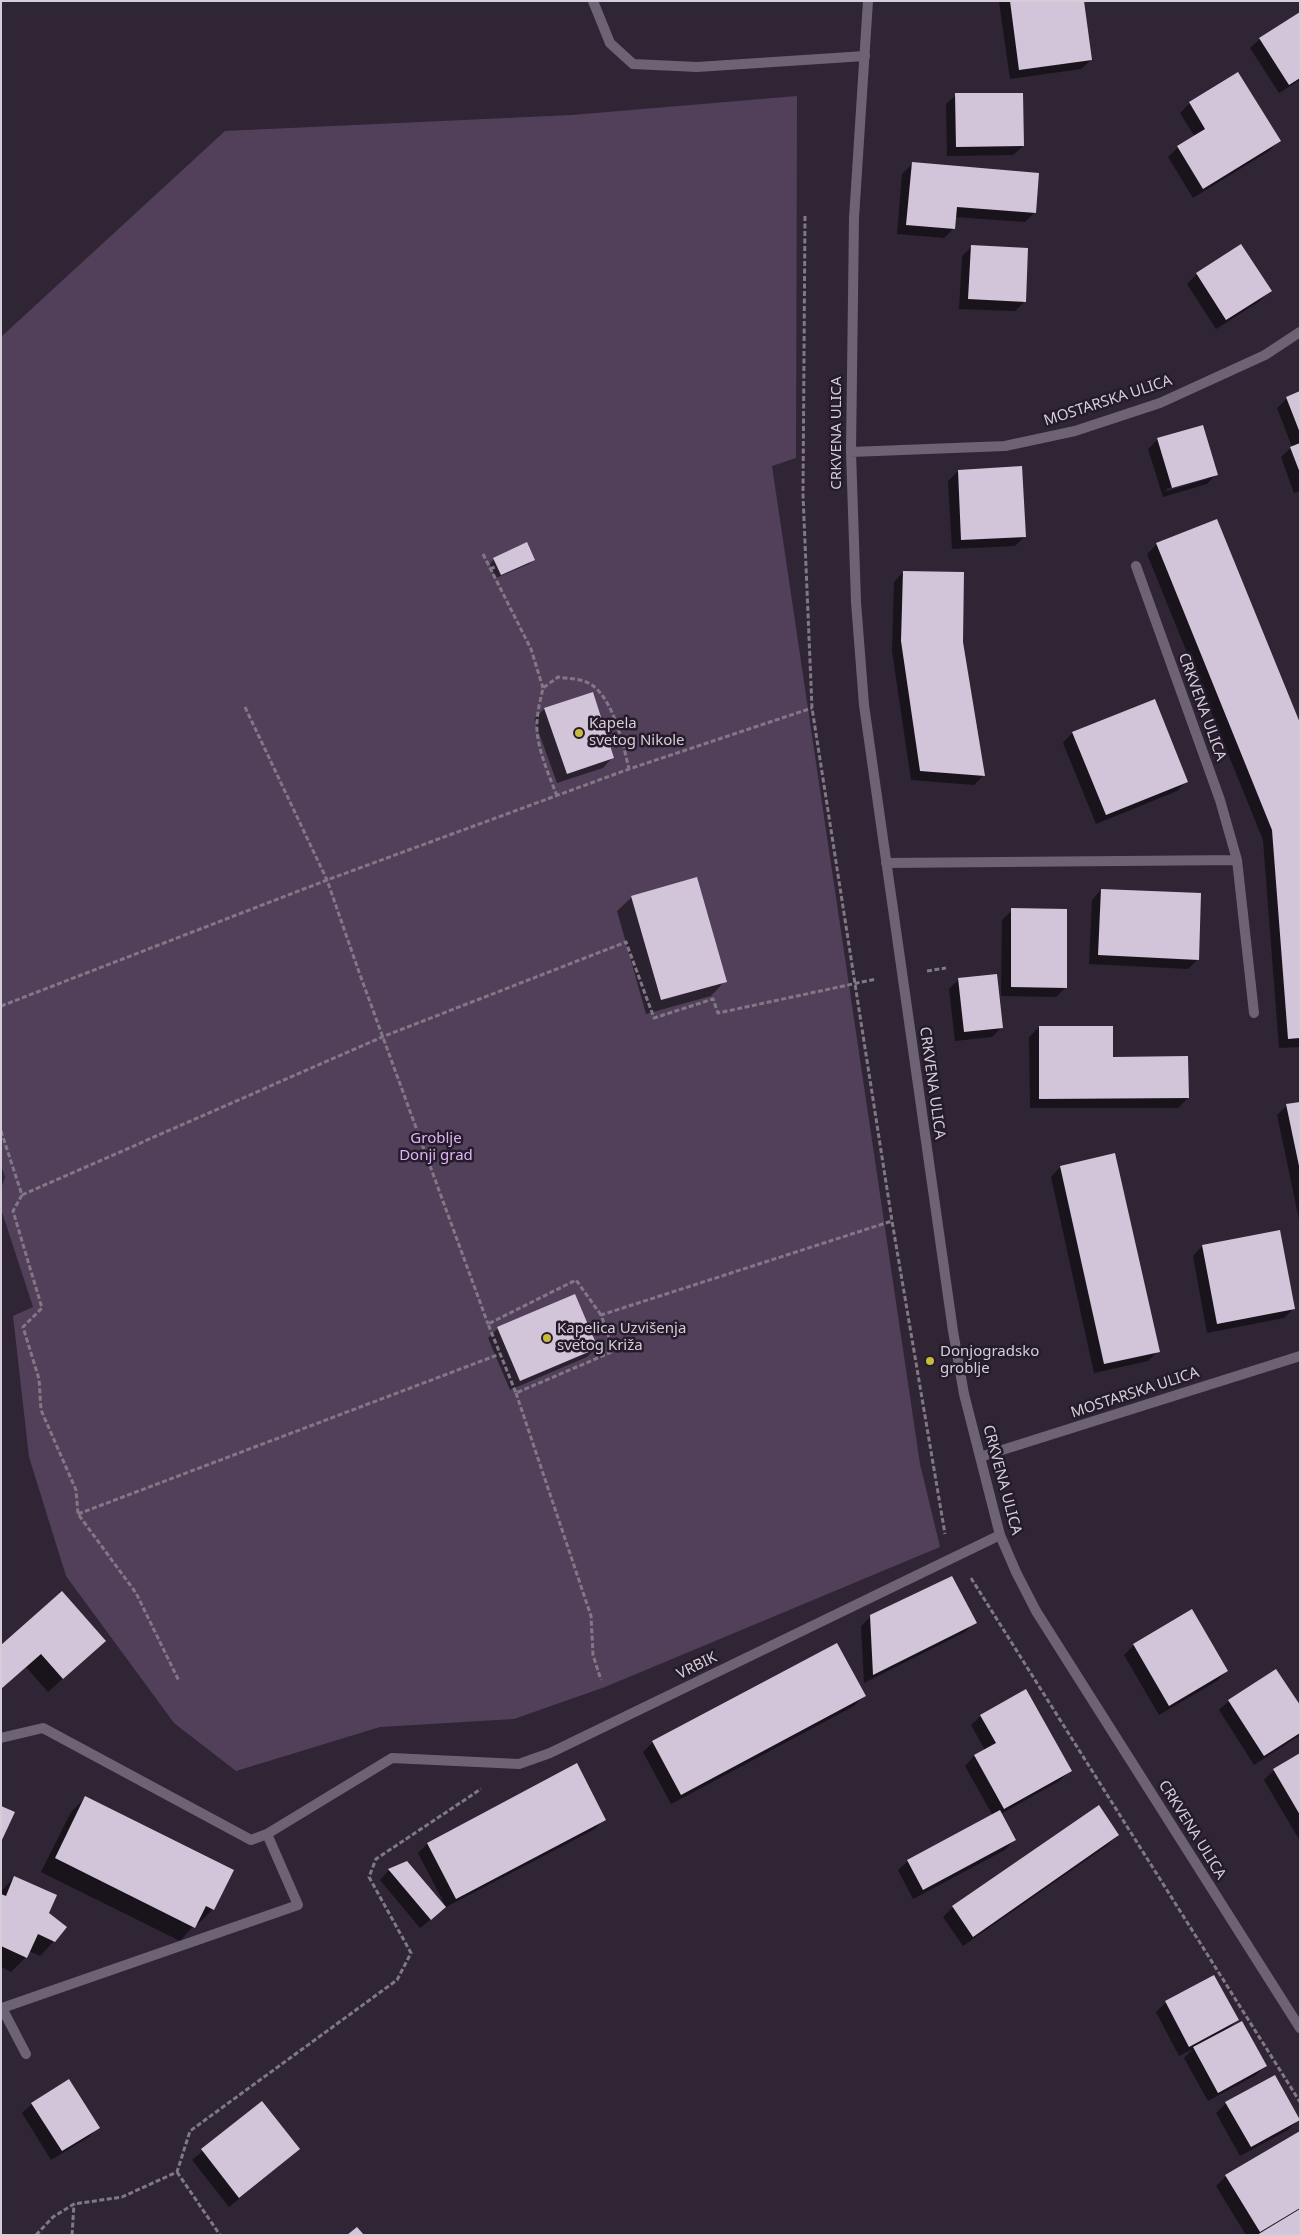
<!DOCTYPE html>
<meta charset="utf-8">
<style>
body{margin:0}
#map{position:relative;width:1301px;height:2236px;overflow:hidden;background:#2f2534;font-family:"Noto Sans",sans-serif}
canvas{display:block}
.frame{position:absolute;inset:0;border:2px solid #d5ced8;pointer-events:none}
</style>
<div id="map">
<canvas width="1301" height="2236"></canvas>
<div class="frame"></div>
</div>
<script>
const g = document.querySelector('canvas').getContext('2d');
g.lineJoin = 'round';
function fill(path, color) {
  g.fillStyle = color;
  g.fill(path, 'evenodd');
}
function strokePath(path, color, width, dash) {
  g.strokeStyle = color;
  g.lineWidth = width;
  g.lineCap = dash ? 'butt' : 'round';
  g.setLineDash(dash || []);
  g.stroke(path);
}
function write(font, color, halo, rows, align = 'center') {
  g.font = font + ' "Noto Sans",sans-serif';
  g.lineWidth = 5;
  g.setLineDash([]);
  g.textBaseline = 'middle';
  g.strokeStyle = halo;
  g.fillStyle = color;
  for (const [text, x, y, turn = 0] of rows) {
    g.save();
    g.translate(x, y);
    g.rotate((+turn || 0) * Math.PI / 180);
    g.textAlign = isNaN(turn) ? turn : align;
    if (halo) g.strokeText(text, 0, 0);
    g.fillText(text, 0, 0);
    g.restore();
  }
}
const green = new Path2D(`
 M797,96L796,458L772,466L920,1464L940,1547L605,1687L514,1719L380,1727L236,1771L174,1723L66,1576L29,1457L13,1316L33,1307L1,1209V1189L5,1177L1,1165V337L225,131L572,115Z`);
const shadow = new Path2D(`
 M999,1H1083L1091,60L1081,69L1010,79Z
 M1300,13V80L1279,93L1250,48L1260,39Z
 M956,95L1023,146L1013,155L947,156L946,104Z
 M1190,103L1279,141L1269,151L1193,198L1168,157L1178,147L1195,137L1180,113Z
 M912,164L1034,213L1025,222L955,217L954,228L944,238L897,234L902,174Z
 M971,247L1025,301L1015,311L959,309L962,256Z
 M1197,274L1270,291L1260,301L1216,329L1187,284Z
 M1300,393V491L1294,493L1281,457L1292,447L1277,408L1287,398Z
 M1158,439L1216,474L1207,484L1163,497L1148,449ZM1207,477V479L1167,491L1166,489Z
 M958,471L1025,536L1015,546L952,549L948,481Z
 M1157,544L1300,727V1047L1279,1048L1263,840L1147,554Z
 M494,559L534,560L529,564L496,578L490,564Z
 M903,572L962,642L984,775L974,785L911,780L892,651L894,582Z
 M592,694L612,758L603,768L557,783L534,719L544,709Z
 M1154,701L1187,781L1177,791L1096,824L1063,743L1072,733Z
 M1101,890L1198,959L1188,969L1089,964L1092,900Z
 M632,897L725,981L711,996L646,1014L617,911Z
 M1012,910L1066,987L1056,997L1001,996L1002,920Z
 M959,979L1002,1027L992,1037L955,1041L949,989Z
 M1039,1027L1112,1058L1188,1098L1178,1108H1030L1029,1037Z
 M1300,1104V1224L1277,1115L1286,1106Z
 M1060,1167L1158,1351L1148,1361L1094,1373L1051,1177Z
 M1202,1246L1293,1309L1284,1318L1207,1333L1193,1256Z
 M575,1296L596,1348L587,1357L510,1390L488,1338L497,1329Z
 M1191,1611L1227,1671L1217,1681L1159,1715L1124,1655L1134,1645Z
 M871,1616L975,1622L965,1632L864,1683L861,1626Z
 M104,1641L48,1692L26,1667L1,1689V1646Z
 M864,1696L854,1706L671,1804L643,1752L653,1742Z
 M1229,1701L1300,1708V1735L1254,1765L1219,1710Z
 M981,1716L1070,1770L1061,1780L1001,1814L1014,1840L1005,1850L913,1899L898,1870L908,1861L993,1816L965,1766L974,1756L985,1750L971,1725Z
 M1300,1755V1841L1264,1780L1274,1770Z
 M576,1765L604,1819L595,1829L446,1907L418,1853L427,1844Z
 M85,1798L213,1909L198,1924L196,1923L180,1941L41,1872L71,1812Z
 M1098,1807L1118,1835L1108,1845L963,1946L943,1917L953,1907Z
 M389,1870L434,1917L420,1928L380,1880Z
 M14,1878L54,1941L40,1956L29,1951L26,1957L11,1972L1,1967V1891Z
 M1214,1976L1237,2020L1228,2029L1265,2066L1256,2075L1208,2101L1184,2058L1193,2049L1179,2056L1156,2012L1166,2002Z
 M261,2103L299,2149L229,2207L192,2160Z
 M1226,2103L1298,2120L1288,2130L1240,2156L1216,2113Z
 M32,2104L98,2128L89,2137L51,2160L22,2113Z
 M1300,2132V2235H1246L1216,2186L1226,2176Z`);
const building = new Path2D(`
 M1010,1H1084L1092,60L1019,70Z
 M1300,12V78L1289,85L1259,38Z
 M1238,72L1281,141L1203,189L1177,146L1205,129L1189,102Z
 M955,93H1023L1024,146L956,147Z
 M912,162L1039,173L1036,213L957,207L955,229L906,225Z
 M1241,244L1272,291L1226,320L1196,273Z
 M971,245L1028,248L1026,302L968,299Z
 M1300,391V433L1286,397Z
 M1203,425L1218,475L1172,488L1157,438Z
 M1300,443V473L1290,447Z
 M1022,466L1026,537L961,540L958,470Z
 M1217,519L1300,723V1038L1288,1039L1272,830L1156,543Z
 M527,542L535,560L501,575L493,558Z
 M903,571L964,572L963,642L985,776L920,771L901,641Z
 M593,692L614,758L567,774L544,708Z
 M1155,699L1188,782L1106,815L1072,732Z
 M697,877L727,982L661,1000L631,896Z
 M1101,889L1201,893L1199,960L1098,955Z
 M1011,908L1067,909V988L1011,987Z
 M997,974L1003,1028L964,1032L958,978Z
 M1039,1026H1113V1057L1188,1056L1189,1098L1039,1099Z
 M1300,1102V1166H1299L1286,1104Z
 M1115,1153L1160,1352L1104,1364L1060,1166Z
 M1280,1230L1295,1309L1217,1324L1202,1245Z
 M575,1294L598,1348L520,1381L497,1327Z
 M952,1576L977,1623L873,1675L870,1615Z
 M62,1591L106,1641L63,1679L41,1654L1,1689V1645Z
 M1192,1609L1228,1671L1169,1706L1133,1644Z
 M837,1643L866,1696L681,1795L652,1741Z
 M1276,1669L1300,1705V1733L1264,1756L1228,1700Z
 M1026,1689L1072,1771L1004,1809L974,1755L996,1743L980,1715Z
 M1300,1753V1815L1273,1769Z
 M577,1763L606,1820L456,1899L427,1843Z
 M85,1796L234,1870L214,1910L206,1906L195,1928L55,1858Z
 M1099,1805L1119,1835L973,1937L952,1906Z
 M1,1806L15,1812L1,1842Z
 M1000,1810L1016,1840L923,1890L907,1860Z
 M407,1861L446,1907L431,1920L388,1869Z
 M14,1876L57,1895L49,1913L67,1927L55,1942L38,1934L27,1958L1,1946V1894L6,1896Z
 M1214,1975L1239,2020L1189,2047L1165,2001Z
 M1242,2021L1267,2066L1218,2093L1193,2047Z
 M1275,2075L1300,2120L1251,2147L1225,2102Z
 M69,2079L100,2128L62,2151L31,2103Z
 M262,2101L300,2149L239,2198L201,2149Z
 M1300,2131V2208L1260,2232L1225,2175Z
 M1300,2209V2235H1257Z
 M357,2227L364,2235H347Z`);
const path = new Path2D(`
 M805,216L803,495L812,708L892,1221L945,1534
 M483,554L531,649L543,688
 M490,569L497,566
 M245,707L327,880L359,972L488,1324
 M557,796C549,775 539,753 537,731C536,716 540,702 543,688L558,677C569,679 582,678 592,685C614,701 623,744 629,769
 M927,971L946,968
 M1,1006L327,880L629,769L812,708
 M1,1131L22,1195L13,1211L42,1308L23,1327L39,1379L41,1410L76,1490L78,1514L136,1593L179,1681
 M22,1195L382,1037L626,942L654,1018L713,999L718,1013L876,979
 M601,1315L576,1280L488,1324L516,1393L614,1351L601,1315L892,1221
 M516,1393L591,1616L593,1655L601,1680
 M78,1514L500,1354
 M971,1578L1300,2102
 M177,2172L220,2235
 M36,2235L53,2217L74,2204L122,2197L177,2172L190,2131L397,1980L411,1953L369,1877L376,1859L481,1789
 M72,2235L74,2204`);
const service = new Path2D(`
 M593,1L610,43L633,64L697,67L865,56
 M1,1738L43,1728L251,1840L267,1834L392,1758L519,1764L550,1753L1000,1535
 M26,2054L2,2008L298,1905L267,1834`);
const minor = new Path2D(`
 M868,1L854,218L851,452L856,602L864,705L953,1331L964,1394L1000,1535L1016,1572L1036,1611L1300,2028
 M851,452L1005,446L1075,431L1160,403L1265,355L1300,332
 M1136,566L1220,800L1237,860L1254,1013
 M886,863L1237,860
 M980,1457L1300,1356`);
const markers = [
 [579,733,5,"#c7bb3c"],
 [547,1338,5,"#c7bb3c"],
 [930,1361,5,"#c7bb3c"]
];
const streetNames = [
 ["MOSTARSKA ULICA",1108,401,-18],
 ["CRKVENA ULICA",837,433,-90],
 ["CRKVENA ULICA",1202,707,70],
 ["CRKVENA ULICA",932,1083,82],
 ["MOSTARSKA ULICA",1135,1393,-18],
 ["CRKVENA ULICA",1002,1480,75],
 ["VRBIK",697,1666,-26],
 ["CRKVENA ULICA",1192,1830,58]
];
const poiNames = [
 ["Kapela",589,724],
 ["svetog Nikole",589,741],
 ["Kapelica Uzvišenja",557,1329],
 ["svetog Križa",557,1346],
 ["Donjogradsko",940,1352],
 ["groblje",940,1369]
];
const parkNames = [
 ["Groblje",436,1139],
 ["Donji grad",436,1156]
];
fill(green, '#52405b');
fill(shadow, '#0007');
fill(building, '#d2c4d9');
strokePath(path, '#817885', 3, [5, 2.5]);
strokePath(service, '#6e6375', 10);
strokePath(minor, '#6e6375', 10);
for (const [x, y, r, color] of markers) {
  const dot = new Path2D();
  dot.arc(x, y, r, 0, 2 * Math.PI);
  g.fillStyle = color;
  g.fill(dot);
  strokePath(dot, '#251b2a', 2);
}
write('15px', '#d5ced8', '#251b2a', streetNames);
write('15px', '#d5ced8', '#251b2a', poiNames, 'left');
write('15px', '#e0b5f6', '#251b2a', parkNames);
</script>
